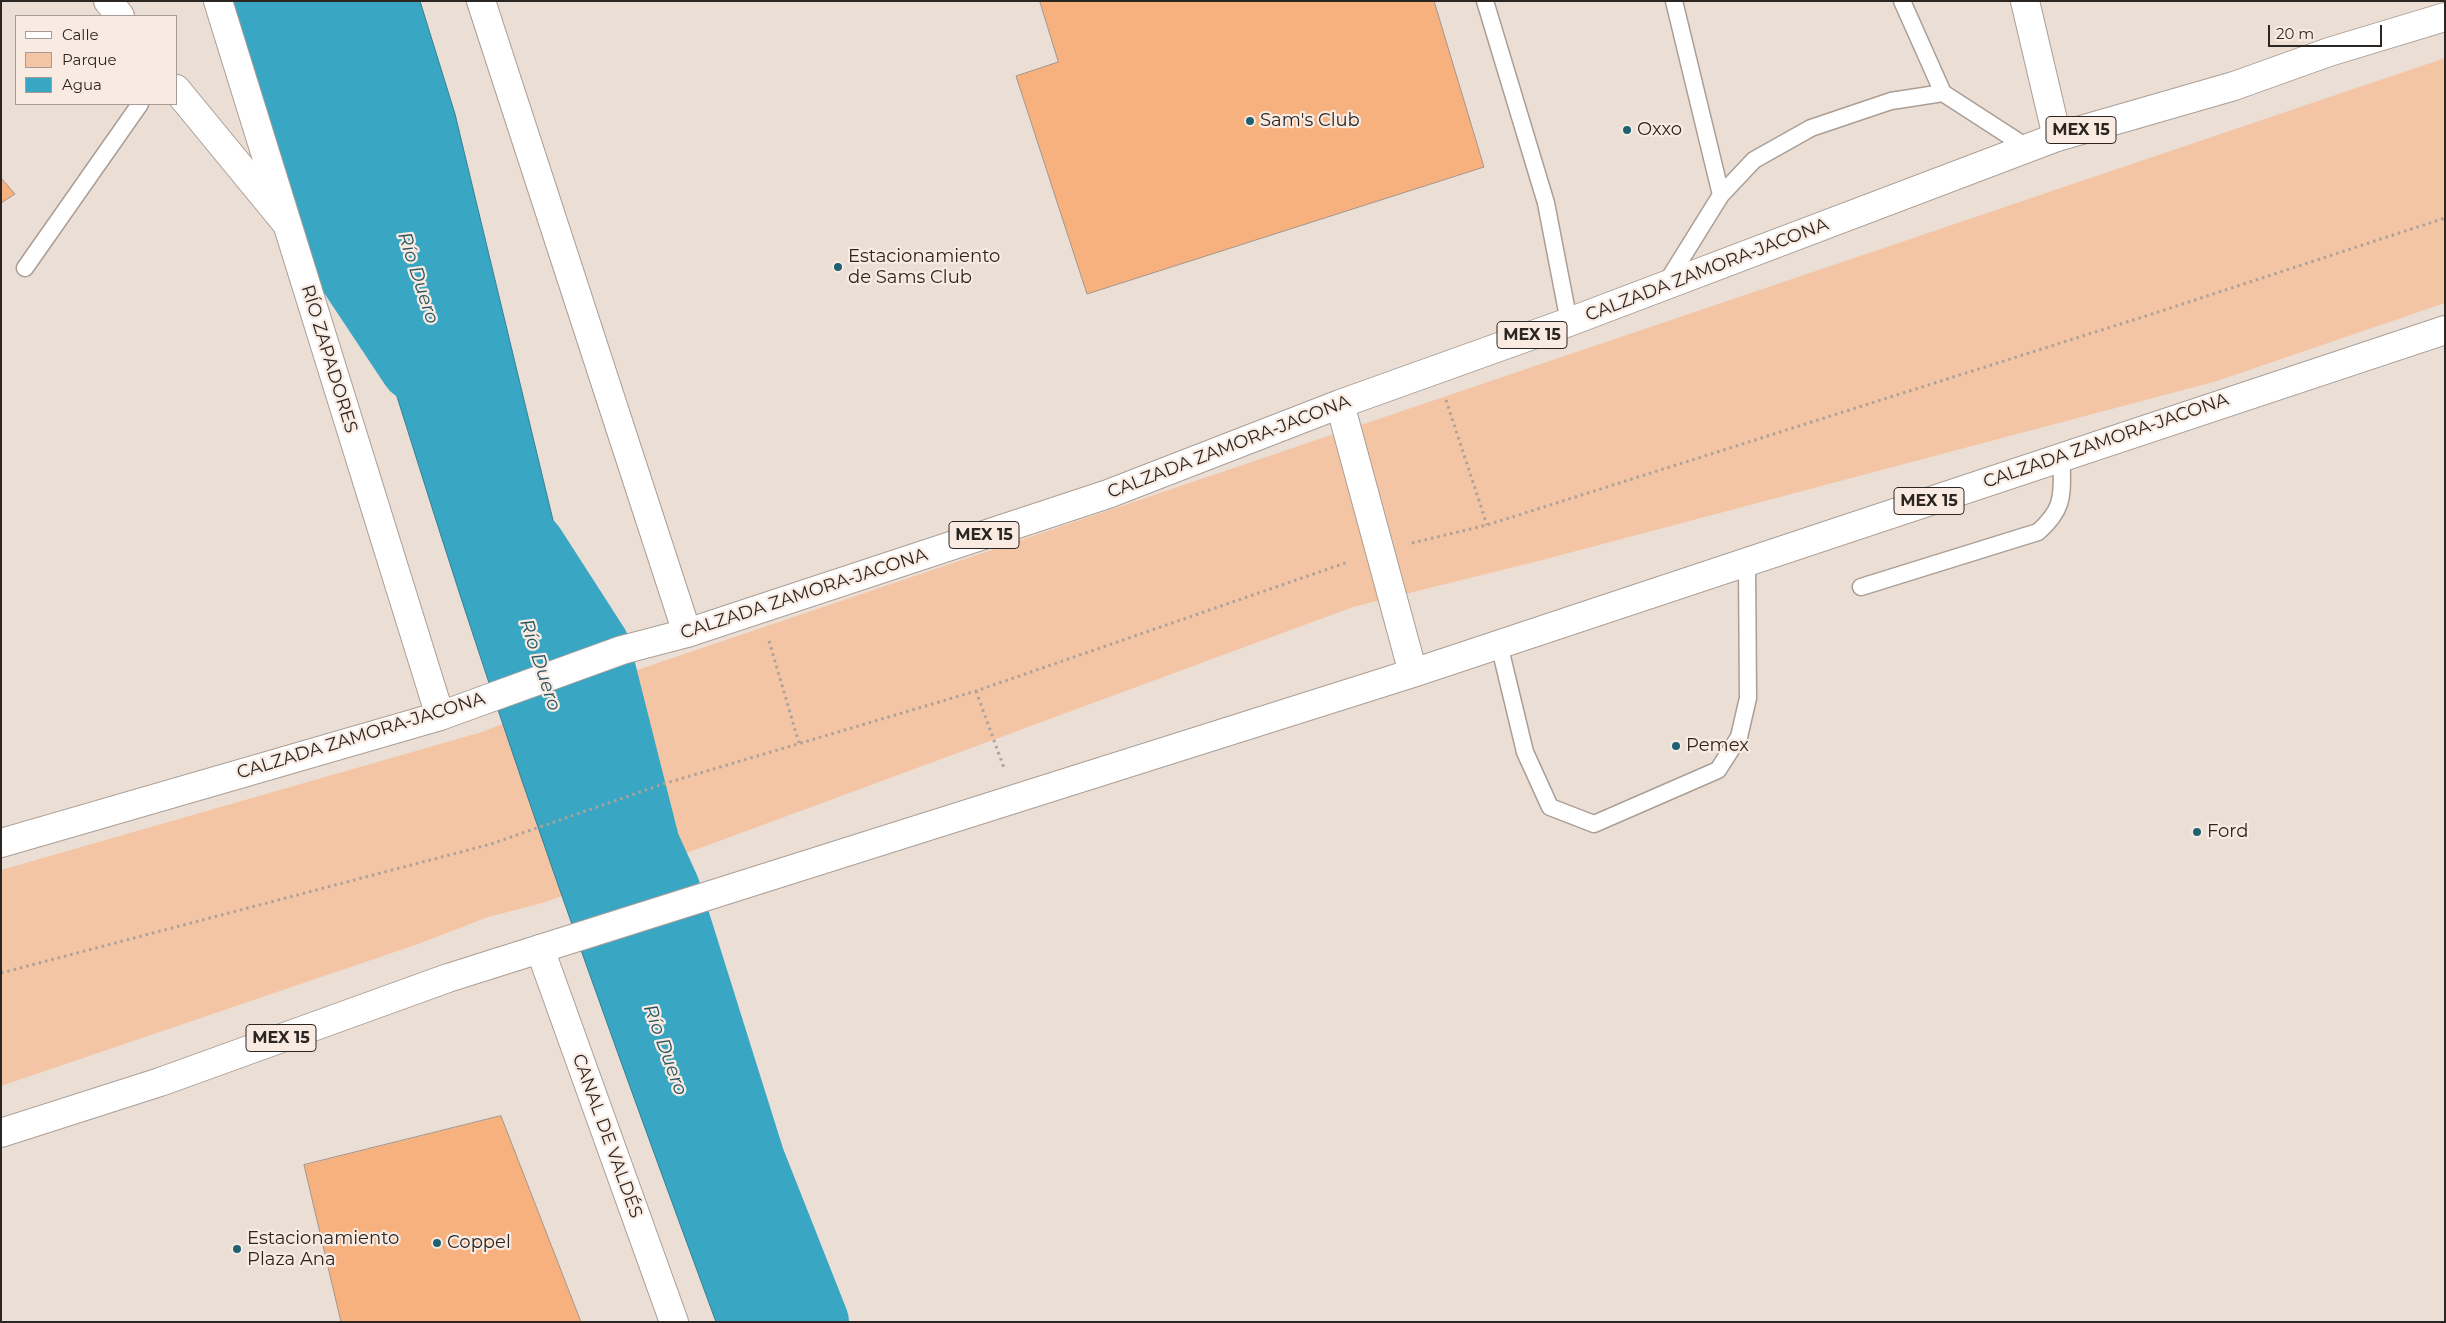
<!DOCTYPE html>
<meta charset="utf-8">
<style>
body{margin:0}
#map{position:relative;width:2446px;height:1323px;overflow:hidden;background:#ebded5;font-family:Montserrat,sans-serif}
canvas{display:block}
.frame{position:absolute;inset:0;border:2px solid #2b2622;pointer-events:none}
.legend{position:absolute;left:15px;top:15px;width:162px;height:90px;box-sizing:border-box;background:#f9ebe2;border:1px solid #a79c95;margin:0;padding:6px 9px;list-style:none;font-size:15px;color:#2b2622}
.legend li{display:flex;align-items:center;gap:10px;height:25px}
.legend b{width:25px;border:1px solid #a79c95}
.scale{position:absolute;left:2268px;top:25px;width:114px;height:22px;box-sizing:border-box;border:2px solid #2b2622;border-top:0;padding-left:6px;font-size:15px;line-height:18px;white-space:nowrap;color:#2b2622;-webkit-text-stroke:4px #f9ebe2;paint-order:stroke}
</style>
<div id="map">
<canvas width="2446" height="1323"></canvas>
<div class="frame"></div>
<ul class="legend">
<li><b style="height:6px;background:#fff"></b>Calle</li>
<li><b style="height:14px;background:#f4c5a4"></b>Parque</li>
<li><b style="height:14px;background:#39a6c3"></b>Agua</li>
</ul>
<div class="scale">20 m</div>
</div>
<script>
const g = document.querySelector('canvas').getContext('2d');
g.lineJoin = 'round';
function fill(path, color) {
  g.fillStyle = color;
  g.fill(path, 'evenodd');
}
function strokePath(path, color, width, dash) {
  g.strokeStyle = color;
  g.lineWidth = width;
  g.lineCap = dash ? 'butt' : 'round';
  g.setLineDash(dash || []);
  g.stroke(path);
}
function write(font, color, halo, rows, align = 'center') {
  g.font = font + ' Montserrat,sans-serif';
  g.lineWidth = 4.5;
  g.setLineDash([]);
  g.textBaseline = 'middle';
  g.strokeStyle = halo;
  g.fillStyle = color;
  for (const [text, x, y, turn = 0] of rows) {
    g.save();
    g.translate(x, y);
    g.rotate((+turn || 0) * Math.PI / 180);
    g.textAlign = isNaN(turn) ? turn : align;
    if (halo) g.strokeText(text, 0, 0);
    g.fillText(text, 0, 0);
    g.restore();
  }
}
const green = new Path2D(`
 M2445,58V303L2217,381L1550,558L1353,607L703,847L542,903L488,917L421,943L1,1086V870L482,732L634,671Z`);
const water = new Path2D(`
 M267,1H420L455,114L559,545L677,963L782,1252L819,1322H716C628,1083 541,844 462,601C397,401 338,200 267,1Z`);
const river = new Path2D(`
 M255,1L335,248L414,367
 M531,546L596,647L646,845L666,889L751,1160L815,1322`);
const building = new Path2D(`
 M1040,1H1434L1484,167L1087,294L1016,76L1058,62Z
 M1,178L15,194L1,203Z
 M501,1116L581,1322H341L304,1165Z`);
const path = new Path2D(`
 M1446,400L1487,525
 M1412,543L1487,525L2152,314L2445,218
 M769,641L799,743
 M976,691L1004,768
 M1,973L491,844L663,784L976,691L1348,562`);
const lane = new Path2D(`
 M1485,1L1546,203L1569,322
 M1674,1L1721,195
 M1902,1L1943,93
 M25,268L140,104
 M1665,285L1721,195L1754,160L1811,128L1891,101L1943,93L2028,148
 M1861,587L2038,532C2067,506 2061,493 2062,456
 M1499,644L1525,752L1550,807L1594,824L1718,770L1739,737L1748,698L1747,562`);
const street = new Path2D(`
 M108,1L120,16
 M2025,1L2057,137
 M176,89L287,224
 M540,949L674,1322`);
const secondary = new Path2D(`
 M218,1L440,716
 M481,1L687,633`);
const primary = new Path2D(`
 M1340,404L1413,673
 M1,843L440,716L622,650L687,633L1108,494L1340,404L1569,322L2057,137L2234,86L2329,52L2445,17
 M1,1133L160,1082L448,978L1413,673L2445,330`);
const markers = [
 [1250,121,5,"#1d6173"],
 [1627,130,5,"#1d6173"],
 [838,267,5,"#1d6173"],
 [1676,746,5,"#1d6173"],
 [2197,832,5,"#1d6173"],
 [437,1243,5,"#1d6173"],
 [237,1249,5,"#1d6173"]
];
const shields = [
 [2081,130,70],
 [1532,335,70],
 [1929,501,70],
 [984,535,70],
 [281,1038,70]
];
const shieldNames = [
 ["MEX 15",2081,130],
 ["MEX 15",1532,335],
 ["MEX 15",1929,501],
 ["MEX 15",984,535],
 ["MEX 15",281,1038]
];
const poiNames = [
 ["Sam's Club",1260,121],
 ["Oxxo",1637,130],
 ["Estacionamiento",848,257],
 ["de Sams Club",848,278],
 ["Pemex",1686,746],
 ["Ford",2207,832],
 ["Estacionamiento",247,1239],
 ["Plaza Ana",247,1260],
 ["Coppel",447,1243]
];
const streetNames = [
 ["CALZADA ZAMORA-JACONA",1707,270,-21],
 ["RÍO ZAPADORES",329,359,73],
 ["CALZADA ZAMORA-JACONA",2106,441,-19],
 ["CALZADA ZAMORA-JACONA",1229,447,-21],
 ["CALZADA ZAMORA-JACONA",804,594,-18],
 ["CALZADA ZAMORA-JACONA",361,736,-17],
 ["CANAL DE VALDÉS",607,1136,70]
];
const waterNames = [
 ["Río Duero",418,278,72],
 ["Río Duero",540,665,72],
 ["Río Duero",665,1050,70]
];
fill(green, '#f4c5a4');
fill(water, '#39a6c3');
strokePath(water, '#358093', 1);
strokePath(river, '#39a6c3', 68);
fill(building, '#f7b17e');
strokePath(building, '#a2968d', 1);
strokePath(lane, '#aa9e95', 19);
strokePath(street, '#aa9e95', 30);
strokePath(secondary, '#aa9e95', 30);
strokePath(primary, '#aa9e95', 30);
strokePath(path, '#aca29a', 3, [2.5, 4]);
strokePath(lane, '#fff', 16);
strokePath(street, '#fff', 28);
strokePath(secondary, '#fff', 28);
strokePath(primary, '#fff', 28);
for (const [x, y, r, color] of markers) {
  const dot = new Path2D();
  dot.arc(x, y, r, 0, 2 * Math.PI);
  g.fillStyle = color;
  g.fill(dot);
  strokePath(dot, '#f9ebe2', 2);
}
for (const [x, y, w] of shields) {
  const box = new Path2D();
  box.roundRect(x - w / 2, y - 13.5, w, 27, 4);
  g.fillStyle = '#f9ebe2';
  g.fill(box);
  strokePath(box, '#2b2622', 1);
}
write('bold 16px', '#2b2622', null, shieldNames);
write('18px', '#2b2622', '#f9ebe2', poiNames, 'left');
write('18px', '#2b2622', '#f9ebe2', streetNames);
write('italic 19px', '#285562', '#f9ebe2', waterNames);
</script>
